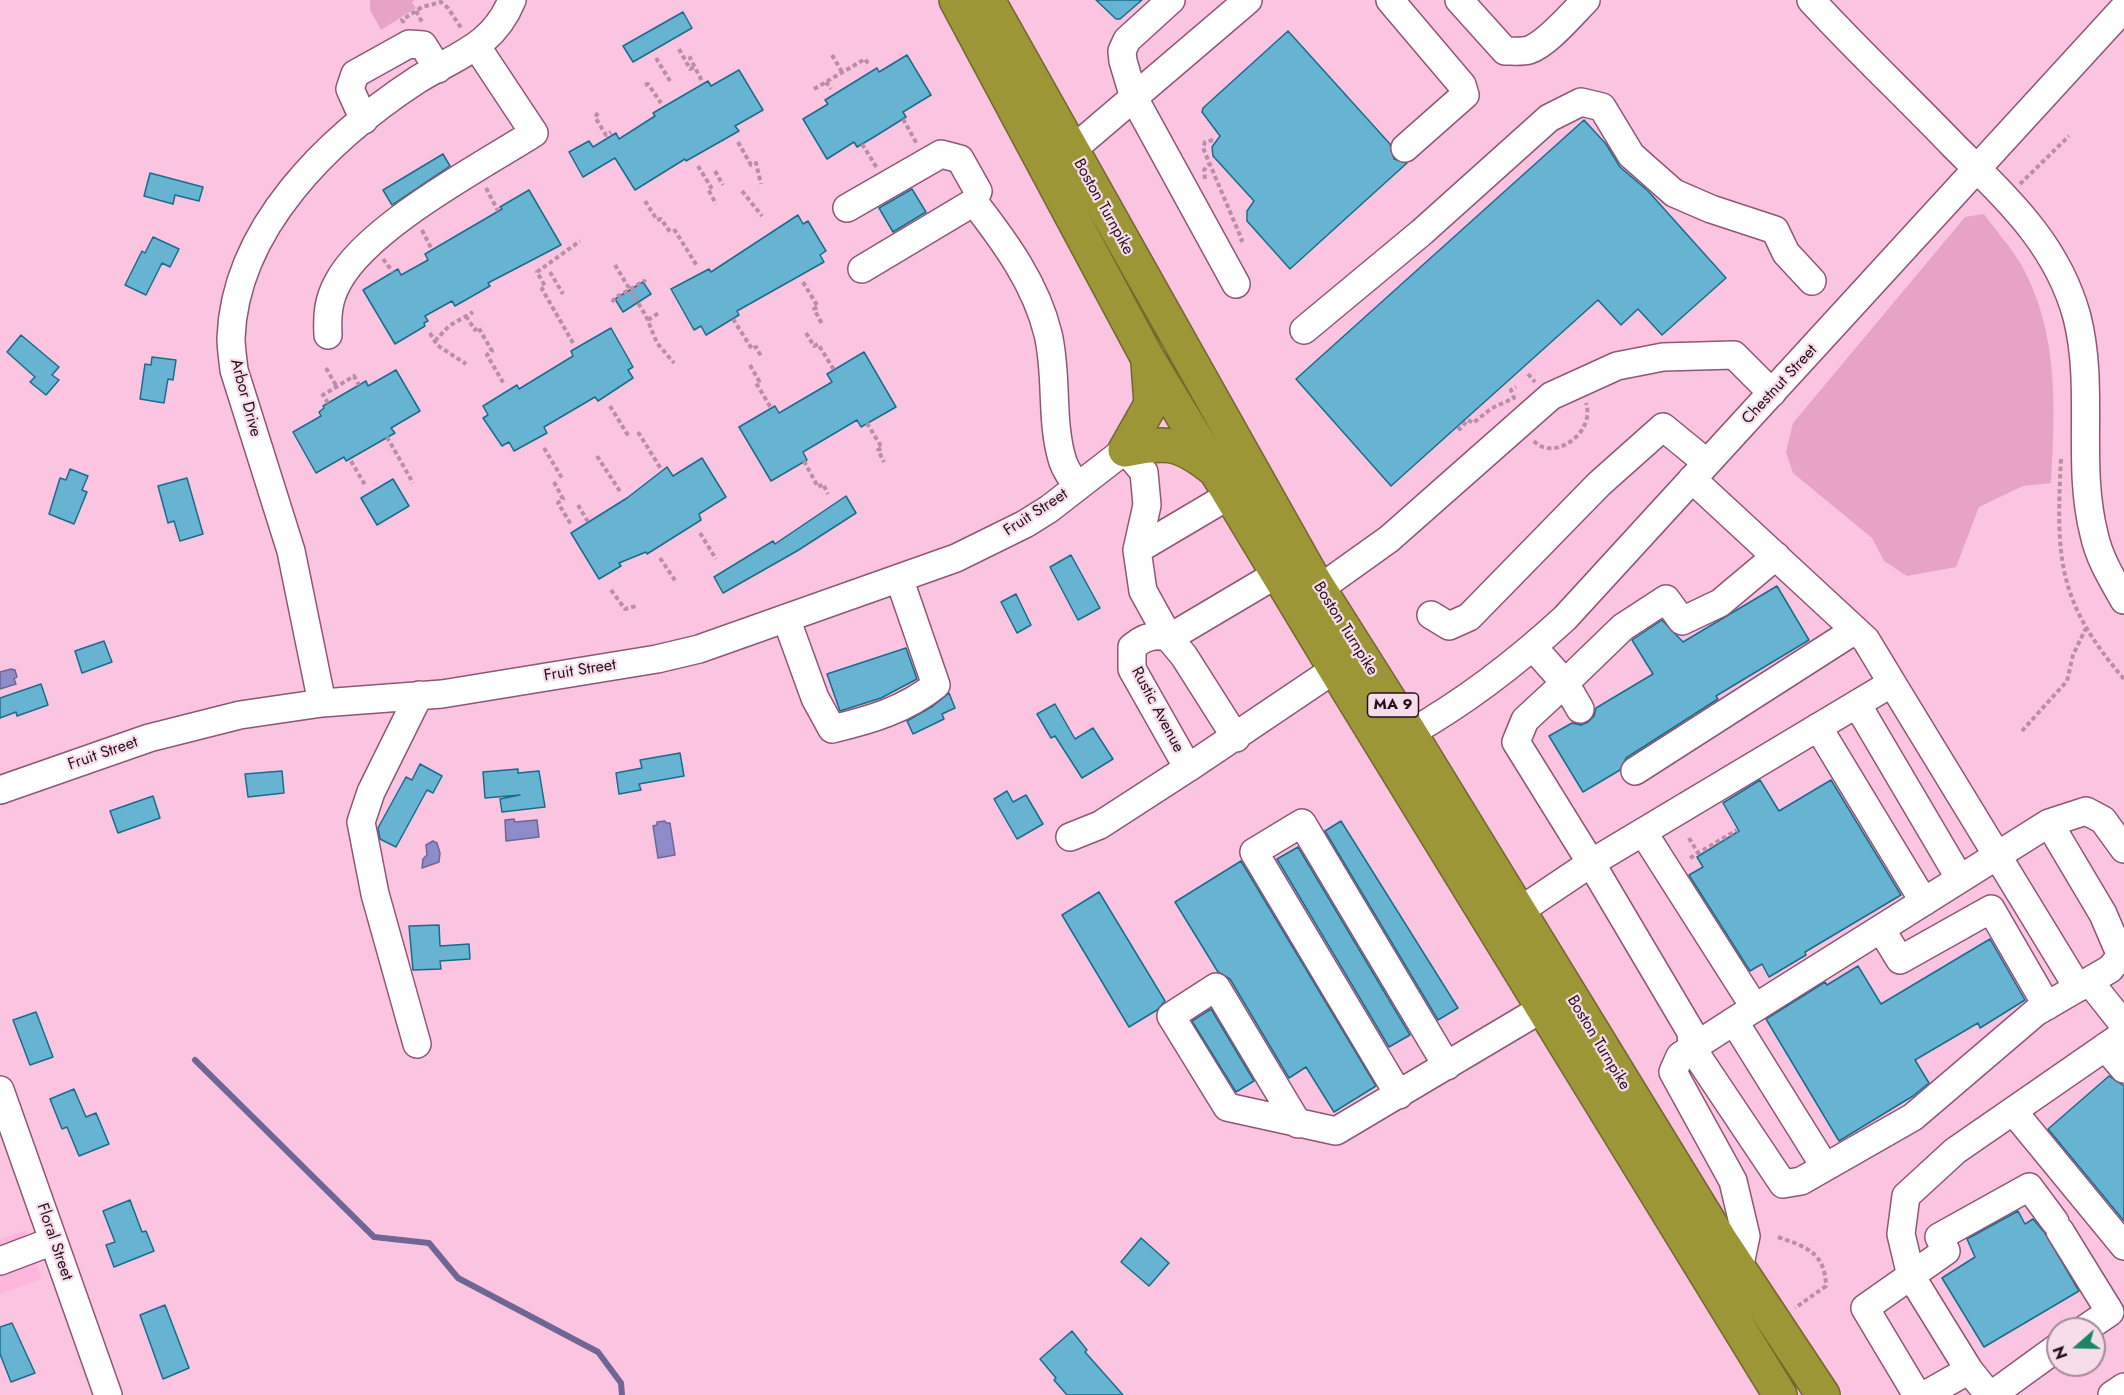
<!DOCTYPE html>
<style>
body{margin:0}
#map{position:relative;width:2124px;height:1395px;overflow:hidden;background:#fbc5e1;font-family:Jost,sans-serif}
canvas{display:block}
.north{position:absolute;left:2046px;top:1317px;width:60px;height:60px;box-sizing:border-box;background:#f7dce9;border:2px solid #a48a97;border-radius:50%;rotate:250deg;font-size:16px;font-weight:700;line-height:24px;text-align:center;color:#27101d}
.north::after{content:'';display:block;margin:auto;width:21px;height:27px;background:#198664;clip-path:polygon(50% 0,100% 100%,50% 72%,0 100%)}
</style>
<div id="map">
<canvas width="2124" height="1395"></canvas>
<div class="north">N</div>
</div>
<script>
const g = document.querySelector('canvas').getContext('2d');
g.lineJoin = 'round';
function fill(path, color) {
  g.fillStyle = color;
  g.fill(path, 'evenodd');
}
function strokePath(path, color, width, dash) {
  g.strokeStyle = color;
  g.lineWidth = width;
  g.lineCap = dash ? 'butt' : 'round';
  g.setLineDash(dash || []);
  g.stroke(path);
}
function write(font, color, halo, rows, align = 'center') {
  g.font = font + ' Jost,sans-serif';
  g.lineWidth = 4.5;
  g.setLineDash([]);
  g.textBaseline = 'middle';
  g.strokeStyle = halo;
  g.fillStyle = color;
  for (const [text, x, y, turn = 0] of rows) {
    g.save();
    g.translate(x, y);
    g.rotate((+turn || 0) * Math.PI / 180);
    g.textAlign = isNaN(turn) ? turn : align;
    if (halo) g.strokeText(text, 0, 0);
    g.fillText(text, 0, 0);
    g.restore();
  }
}
const built = new Path2D(`
 M26,1230L42,1279L0,1294V1239Z`);
const green = new Path2D(`
 M370,0H415L412,2L416,8L381,30L370,10Z
 M1984,214C1996,231 2012,248 2022,266C2059,334 2055,408 2051,483L2023,486L1979,507L1956,567L1907,576L1884,561L1872,538L1793,473L1786,452L1793,423L1965,217Z`);
const water = new Path2D(`
 M11,669L15,670L17,677L14,679L16,684L0,689V672Z
 M514,819L515,822L537,820L539,837L506,841L505,820Z
 M665,821L666,823H670L675,855L658,858L653,826L657,825V822Z
 M433,841L437,843L440,853L439,862L422,868L423,859L427,855L426,845Z`);
const stream = new Path2D(`
 M195,1060L374,1237L429,1243L458,1278L598,1352L621,1383L622,1395`);
const building = new Path2D(`
 M1096,0H1142L1120,19H1116Z
 M683,12L692,28L633,62L623,46Z
 M1288,31L1390,144L1394,159L1407,163L1290,269L1247,221V211L1254,201L1213,156L1212,147L1220,136L1202,112L1203,108Z
 M907,55L931,95L903,112L906,117L874,137L857,147L854,142L827,159L803,119L828,104L825,100L877,68L879,72Z
 M739,70L763,110L735,126L739,131L686,161L685,159L635,190L615,158L583,177L569,152L589,141L593,147L616,133L619,139L655,116L653,113L708,81L711,86Z
 M1584,120L1606,144L1620,167L1648,191L1726,278L1662,335L1638,309L1621,325L1598,300L1391,486L1296,379Z
 M443,154L450,166L392,205L383,190Z
 M150,173L203,187L199,201L175,195L173,204L144,196Z
 M912,189L926,212L893,232L879,208Z
 M529,190L561,245L488,283L490,286L455,306L452,301L425,316L428,321L424,323L425,326L395,344L363,290L398,269L401,275L428,260L425,254L502,209L500,207Z
 M798,215L803,224L808,221L826,251L820,255L824,262L737,311L739,315L706,335L701,326L694,330L671,289L709,269L711,272Z
 M153,237L179,249L170,267L162,263L146,295L125,285L142,251L145,253Z
 M643,282L651,294L623,312L615,299Z
 M611,328L633,367L628,370L633,378L598,401L595,397L544,427L547,433L514,451L509,442L502,446L483,418L488,415L483,406L517,385L519,389L573,356L571,351Z
 M21,335L59,367L52,375L59,380L46,395L30,382L35,377L7,352Z
 M864,352L896,407L861,427L857,420L803,452L807,460L771,481L739,427L775,406L779,413L832,382L827,374Z
 M152,357L176,360L173,380L168,379L164,403L140,399L145,364L151,365Z
 M396,370L420,411L391,428L395,433L346,461L344,457L316,473L293,432L321,416L319,412L324,408L323,406L366,381L368,386Z
 M702,458L726,497L699,514L701,520L647,554L646,552L619,563L621,566L599,579L571,533L627,498L667,467L673,476Z
 M70,469L88,476L82,490L87,492L74,524L49,514L60,478L66,480Z
 M187,478L203,534L180,541L174,521L168,523L158,486Z
 M393,479L409,506L377,525L361,498Z
 M846,496L856,513L797,551L723,593L714,577L773,541L775,544Z
 M1071,555L1100,608L1078,620L1050,567Z
 M1777,586L1809,640L1716,696L1718,699L1626,758L1620,770L1583,792L1549,736L1572,723L1581,725L1588,722L1594,716L1596,708L1653,674L1632,640L1662,620L1683,642Z
 M1016,594L1031,625L1017,633L1001,602Z
 M104,641L112,662L82,673L75,651Z
 M906,648L917,679L881,698L840,711L827,674Z
 M41,684L48,705L17,716L16,712L0,718V698Z
 M949,693L955,708L942,714L944,719L913,734L907,721L933,706Z
 M1055,704L1075,739L1093,728L1113,759L1082,778L1055,736L1051,738L1037,714Z
 M680,753L684,776L639,784L641,790L619,794L616,773L642,768L640,760Z
 M420,764L442,776L433,793L427,790L396,847L380,839L378,828L406,777L412,780Z
 M518,769V773L539,771L545,807L502,812L500,799L520,795L485,798L483,772Z
 M282,771L284,793L248,797L245,774Z
 M1760,780L1779,811L1831,780L1901,895L1805,952L1806,955L1769,977L1762,964L1750,971L1689,875L1703,867L1697,857L1739,831L1723,803Z
 M1007,791L1013,802L1026,795L1043,824L1017,839L994,799Z
 M153,796L160,818L118,833L110,811Z
 M1341,821L1458,1008L1438,1020L1325,831Z
 M1298,847L1410,1035L1389,1047L1277,859Z
 M1241,861L1376,1086L1334,1112L1306,1067L1289,1078L1230,979L1218,972L1175,902Z
 M1099,892L1165,1001L1157,1010L1129,1027L1062,915Z
 M439,925L440,946L469,944L470,959L440,961L441,969L413,970L409,926Z
 M1990,939L2025,1000L1980,1028L1978,1023L1915,1060L1929,1083L1913,1096L1839,1141L1766,1019L1825,982L1827,985L1858,966L1881,1004Z
 M1211,1009L1254,1081L1236,1092L1192,1021Z
 M36,1012L53,1057L30,1065L13,1020Z
 M2109,1076L2124,1086V1221L2048,1129Z
 M74,1089L86,1117L96,1113L109,1144L79,1156L67,1127L62,1129L50,1099Z
 M130,1200L142,1232L146,1231L154,1251L114,1267L106,1245L115,1242L103,1211Z
 M2018,1211L2025,1224L2033,1219L2045,1233L2079,1291L1984,1347L1942,1278L1975,1257L1967,1239Z
 M1141,1238L1169,1263L1149,1286L1121,1262Z
 M165,1305L189,1368L163,1379L140,1315Z
 M12,1323L35,1373L11,1382L0,1354V1327Z
 M1072,1331L1087,1350L1085,1352L1123,1395H1067L1054,1380L1056,1378L1040,1359Z`);
const path = new Path2D(`
 M416,11L422,22
 M404,23L402,20L422,7L441,2L448,8L462,29
 M679,49L690,69L695,67
 M832,55L842,72
 M692,57L690,58L702,81
 M656,58L670,81
 M826,82L831,89
 M645,85L648,84L661,103
 M814,89L865,59L869,65
 M598,113L595,117L606,135L611,132
 M903,119L917,144
 M1213,140L1205,142L1203,148L1242,240L1238,243
 M738,142L751,165L756,163L761,184
 M862,144L877,168
 M698,166L711,187L708,189L716,204
 M715,171L723,185
 M1205,179L1204,170L1209,164
 M2020,184L2069,136
 M486,188L498,211
 M742,191L762,216
 M645,201L657,220L661,219L670,232
 M674,229L697,266
 M422,230L432,250
 M383,259L393,272
 M615,265L646,316L657,343L674,363
 M550,272L563,294
 M803,282L818,307L814,309L822,324
 M612,302L615,298L644,281L646,282
 M466,316L475,330L478,327L492,351L487,355L504,384
 M733,319L752,349L756,347L762,358
 M648,320L660,312
 M430,333L437,345L466,364
 M806,333L814,346L818,344L834,370
 M435,341L449,326L473,312
 M573,343L542,289L545,286L537,272L580,241
 M750,365L759,381L756,383L771,408
 M326,368L337,387
 M1528,374L1535,382
 M328,403L323,395L354,376L359,385
 M610,406L629,437
 M867,423L882,448L878,450L884,462
 M1458,427L1460,429L1468,420L1473,423L1492,408L1514,398L1511,390L1516,387
 M638,432L661,469
 M387,437L413,483
 M1534,441C1552,462 1596,434 1586,403
 M544,448L562,478
 M597,456L621,493
 M2061,459C2056,558 2057,601 2124,679
 M351,461L365,485
 M804,461L818,487L823,484L828,494
 M554,482L563,499L558,503L572,526
 M578,505L588,522
 M700,533L716,559
 M660,558L676,582
 M611,590L625,609L636,606
 M2022,731L2067,681L2073,655L2086,628
 M1689,838L1698,853
 M1690,858L1737,830
 M1778,1237C1806,1247 1825,1252 1826,1286L1795,1308`);
const minor = new Path2D(`
 M1171,0L1127,40L1122,51L1123,61L1134,98L1236,284
 M1390,0L1462,85L1465,95L1405,148
 M1459,0L1505,51C1513,51 1522,52 1529,50C1547,44 1572,14 1586,0
 M1811,0C1857,50 1907,97 1954,146C2006,198 2057,243 2077,317C2095,388 2076,463 2094,534C2099,558 2112,579 2124,600
 M364,120L350,89L355,74L409,44L423,45L438,69
 M1071,151L1248,0
 M847,208L941,154L960,159L978,191L974,202
 M862,269L974,202C1005,242 1036,284 1048,334C1058,375 1050,422 1063,462C1066,470 1072,479 1077,486
 M1304,330L1422,232L1549,118L1581,102L1602,107L1631,155L1674,193L1711,209L1775,230L1786,253L1812,281
 M328,335C327,315 328,300 338,282C367,227 480,167 534,133L477,47
 M1230,495L1137,550L1143,591L1169,638L1277,574
 M1319,589L1389,539L1551,396L1617,366L1663,357L1734,355L1772,393
 M1431,615L1449,626L1469,617L1599,484L1663,427L1707,463
 M786,618L815,698L832,729C870,720 905,710 936,685L899,578
 M1533,647L1565,683L1623,627L1666,599L1682,621L1720,603L1776,556
 M1892,683L2078,988
 M322,703L291,551L234,370C233,360 231,348 231,338C235,227 330,137 417,80C457,55 493,47 512,0
 M1857,704L1960,879
 M1580,709L1565,683L1525,720L1516,742L1591,863L1892,683L1866,640L1692,479
 M1818,727L1924,902
 M1410,733C1467,701 1517,662 1565,618L2124,8
 M1236,738L1184,656L1169,638C1155,633 1144,637 1132,647V669L1188,768L1335,669
 M1635,771L1855,630
 M0,790L149,738L240,715L322,703L442,694L657,659L699,649L956,558L1025,524L1049,509L1125,450L1144,472L1147,505L1137,550
 M2049,823L2086,811L2103,820L2124,849
 M1643,832L1755,1008
 M1070,837L1100,825L1188,768
 M1518,912L1591,863L1691,1032L1692,1048L1783,1184L1801,1181L1913,1117L2036,1012L2110,969L2121,956L2103,914L2049,823L1734,1021L1680,1056L1673,1072L1733,1181L1746,1236L1739,1269
 M1881,929L1900,960L1991,909L2047,1006
 M2089,981L2124,1025
 M1734,1021L1825,1167
 M417,1044L375,894L361,822L371,792L419,695
 M2105,1047L2124,1069
 M0,1090L108,1395
 M1399,1095L1254,852L1302,823L1447,1066
 M2013,1111L2124,1246
 M1298,1124L1216,987L1171,1016L1227,1107L1336,1131L1543,1008
 M2060,1231L2110,1312L2085,1329
 M0,1261L53,1241
 M1969,1370L1911,1276L1901,1234L1906,1196L1955,1151L2124,1034
 M1917,1395L1865,1308L1946,1251L1939,1237L2029,1187L2055,1222
 M1925,1395L1969,1370L1989,1395
 M1992,1395L2058,1347
 M2112,1395L2124,1387`);
const highway = new Path2D(`
 M956,0L1147,357L1335,669L1780,1395
 M988,0L1315,582L1404,723L1721,1241L1823,1395
 M1125,450C1165,442 1178,441 1212,468
 M1125,450L1151,404L1148,363`);
const shields = [
 [1393,705,51]
];
const shieldNames = [
 ["MA 9",1393,705]
];
const streetNames = [
 ["Boston Turnpike",1103,207,61],
 ["Chestnut Street",1780,385,-47],
 ["Arbor Drive",245,398,75],
 ["Fruit Street",1036,513,-33],
 ["Boston Turnpike",1345,629,58],
 ["Fruit Street",580,671,-9],
 ["Rustic Avenue",1157,710,62],
 ["Fruit Street",103,754,-19],
 ["Boston Turnpike",1598,1043,59],
 ["Floral Street",54,1242,71]
];
fill(built, '#ffb6dd');
fill(green, '#e6a3c6');
fill(water, '#8e8bc9');
strokePath(water, '#6f6695', 1.5);
strokePath(stream, '#6f6695', 6);
fill(building, '#66b3d2');
strokePath(building, '#196d8a', 1.5);
strokePath(minor, '#905676', 30);
strokePath(highway, '#73672e', 36);
strokePath(path, '#ba8ea5', 4, [4.5, 3]);
strokePath(minor, '#fff', 27);
strokePath(highway, '#9c9637', 33);
for (const [x, y, w] of shields) {
  const box = new Path2D();
  box.roundRect(x - w / 2, y - 12, w, 24, 4.5);
  g.fillStyle = '#f7dce9';
  g.fill(box);
  strokePath(box, '#27101d', 1.5);
}
write('bold 15px', '#27101d', null, shieldNames);
write('16px', '#27101d', '#f7dce9', streetNames);
</script>
